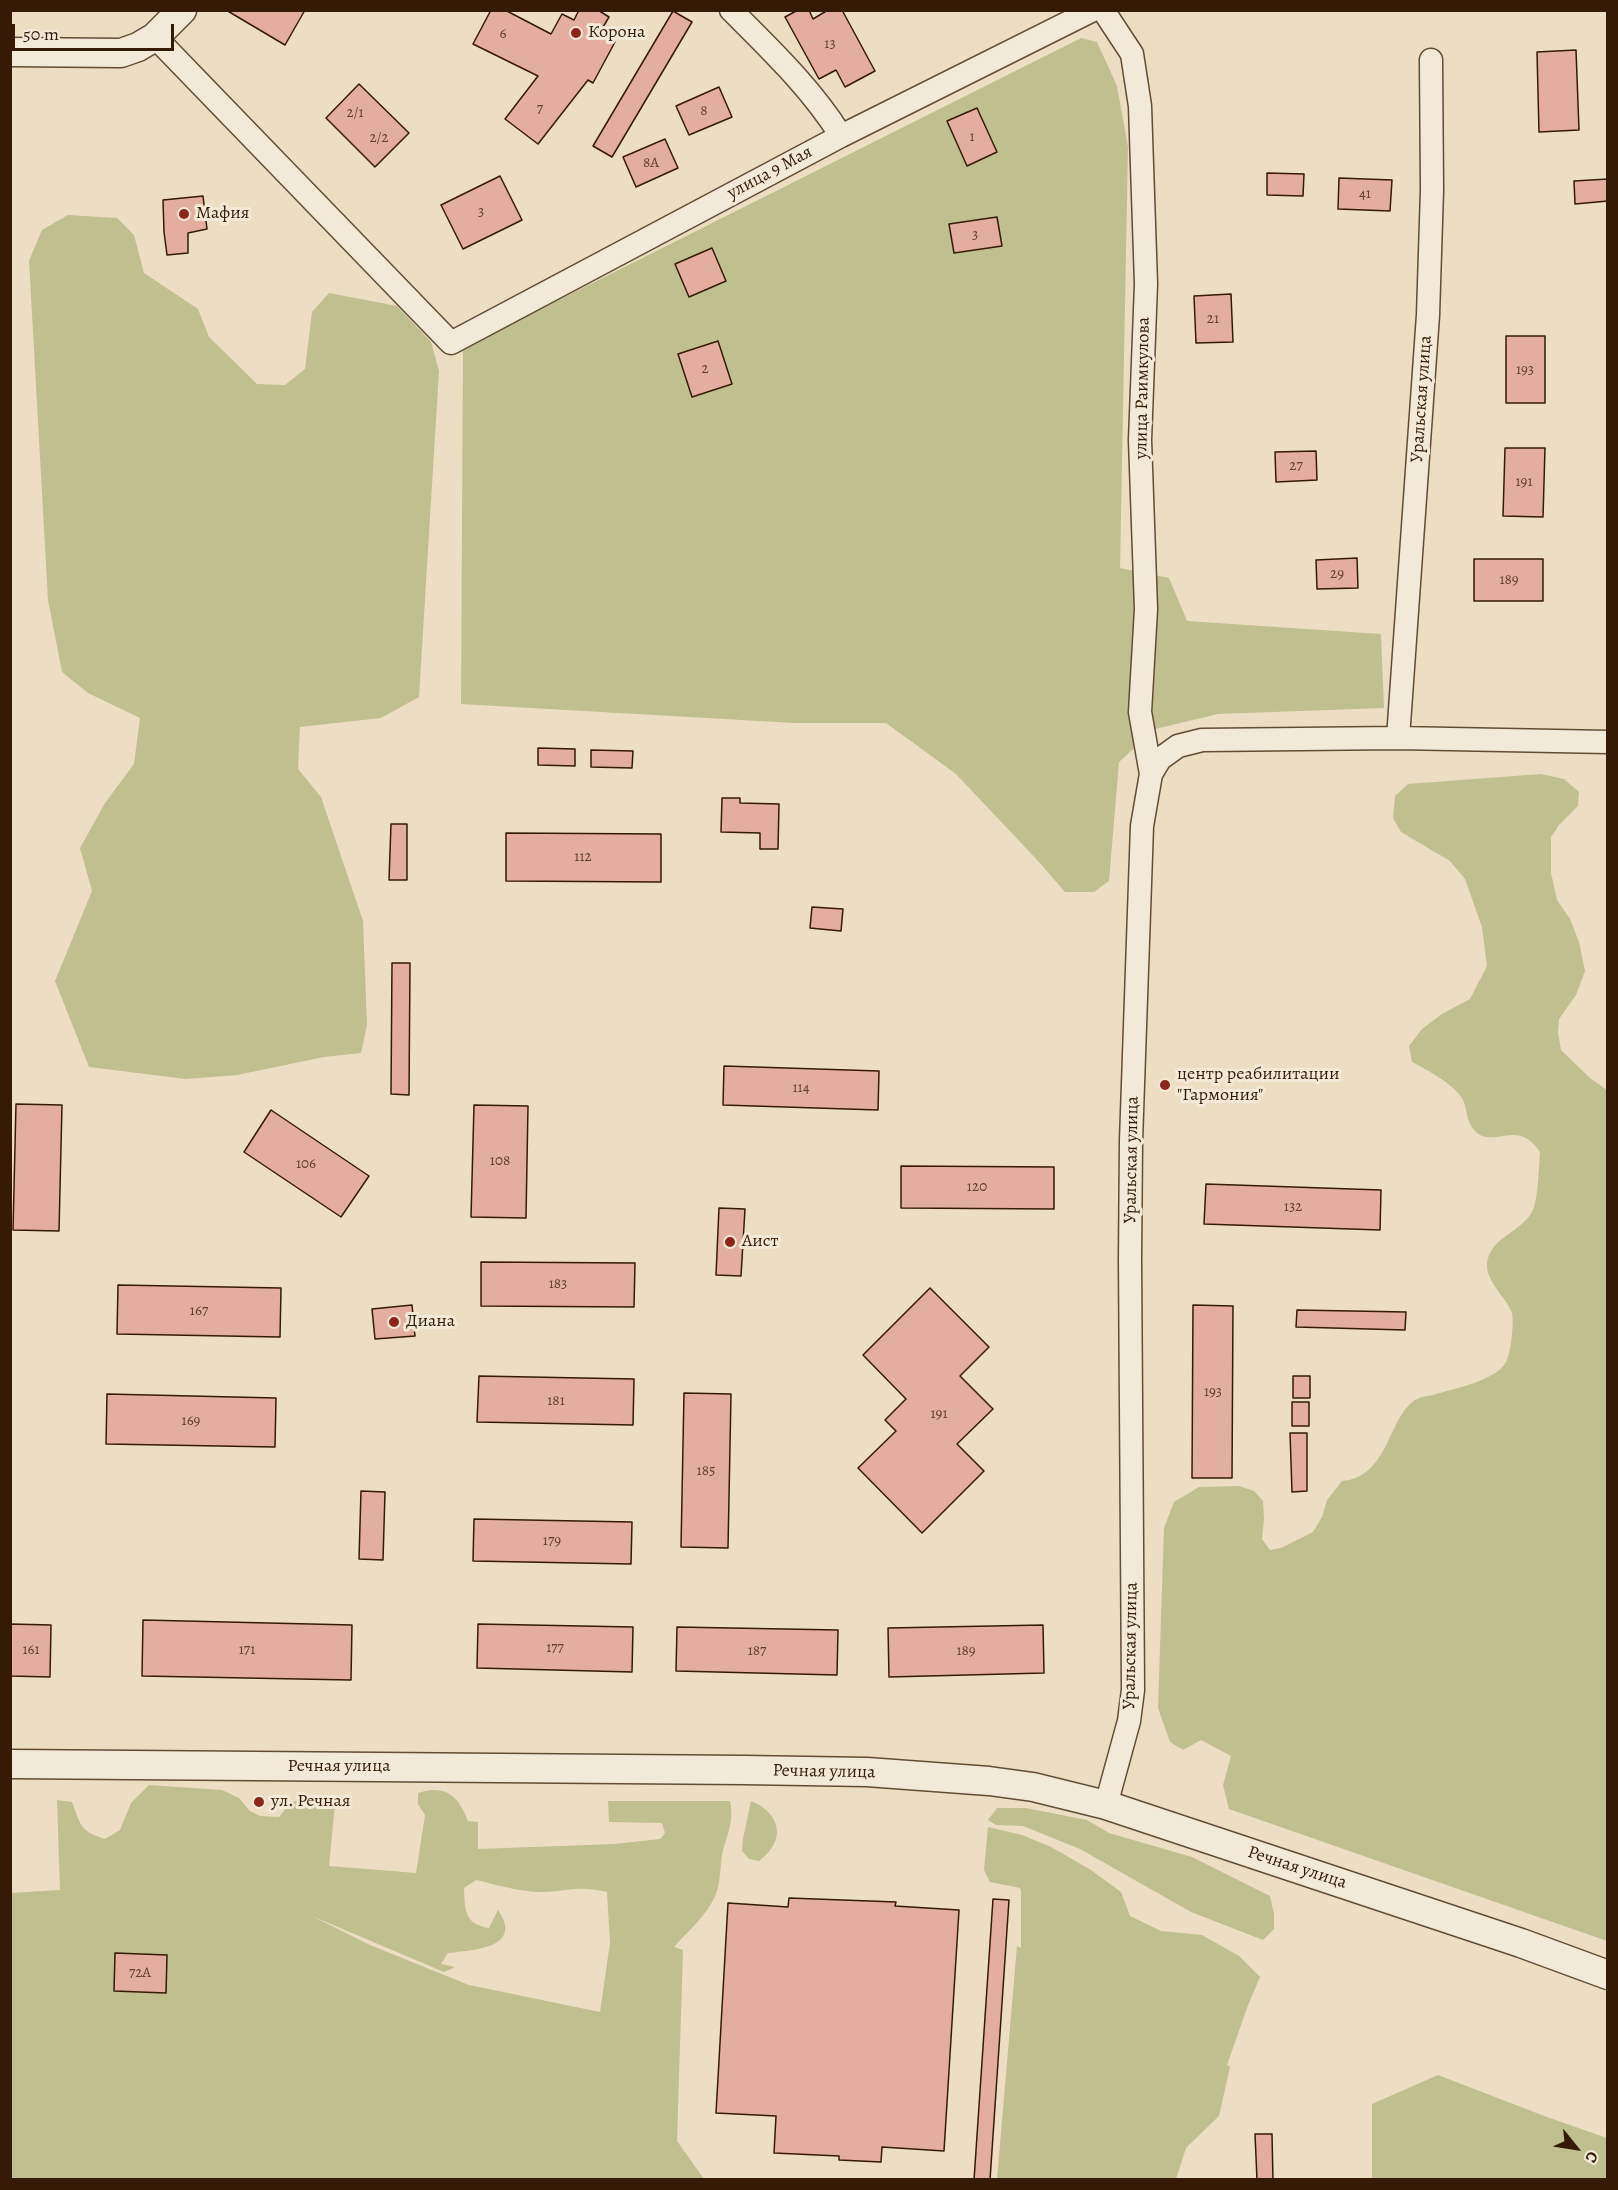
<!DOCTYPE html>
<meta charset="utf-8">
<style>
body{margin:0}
#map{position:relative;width:1618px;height:2190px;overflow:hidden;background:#edddc3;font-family:Alegreya,serif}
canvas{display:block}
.frame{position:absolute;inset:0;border:12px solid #351b05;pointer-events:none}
.north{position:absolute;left:1546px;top:2118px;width:60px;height:60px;-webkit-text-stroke:4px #f3e9d8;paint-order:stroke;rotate:120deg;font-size:16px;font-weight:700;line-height:24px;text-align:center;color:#351b05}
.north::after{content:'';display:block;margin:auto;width:21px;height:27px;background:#351b05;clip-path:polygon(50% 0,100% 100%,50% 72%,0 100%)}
.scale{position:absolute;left:12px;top:24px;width:162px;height:27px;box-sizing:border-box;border:3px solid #351b05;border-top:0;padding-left:8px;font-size:18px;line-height:21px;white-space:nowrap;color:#351b05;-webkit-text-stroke:4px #f3e9d8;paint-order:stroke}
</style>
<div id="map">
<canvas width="1618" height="2190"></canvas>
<div class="frame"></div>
<div class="north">С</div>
<div class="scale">50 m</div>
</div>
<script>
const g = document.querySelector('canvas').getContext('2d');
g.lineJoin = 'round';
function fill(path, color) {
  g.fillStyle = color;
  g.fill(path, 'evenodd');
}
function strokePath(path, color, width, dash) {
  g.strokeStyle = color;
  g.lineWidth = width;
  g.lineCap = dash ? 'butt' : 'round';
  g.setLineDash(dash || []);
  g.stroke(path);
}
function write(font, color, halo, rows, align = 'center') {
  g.font = font + ' Alegreya,serif';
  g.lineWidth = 6;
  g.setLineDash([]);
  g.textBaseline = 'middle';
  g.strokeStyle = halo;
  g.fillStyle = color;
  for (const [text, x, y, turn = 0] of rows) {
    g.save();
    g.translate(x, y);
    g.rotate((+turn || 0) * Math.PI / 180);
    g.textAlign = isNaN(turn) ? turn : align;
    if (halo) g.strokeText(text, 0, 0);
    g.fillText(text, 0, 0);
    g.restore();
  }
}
const green = new Path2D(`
 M1081,38L1097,42L1117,86L1128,147L1120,568L1169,578L1187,621L1381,634L1384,708L1218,714L1155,729L1119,762L1109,881L1094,892H1065L1039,862L956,774L886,723H794L461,704L463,348Z
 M68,215L117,218L134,235L144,273L198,309L209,337L257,384L285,385L305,369L312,312L329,293L397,306L431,342L439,371L419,697L381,718L300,727L298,769L321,797L363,921L367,1025L361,1053L324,1057L237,1075L186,1079L89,1067L55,981L92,891L80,848L105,803L134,764L140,718L88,693L62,672L48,600L29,261L42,230Z
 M1541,774L1564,779L1579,792L1578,806L1559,825L1551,837V873L1557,900L1570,919L1579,942L1585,971L1576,995L1559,1019L1558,1032L1561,1050L1590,1078L1607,1090V1941L1229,1809L1223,1785L1231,1756L1201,1740L1183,1750L1170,1742L1158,1708L1164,1528L1174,1502L1199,1487L1239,1486L1254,1491L1263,1501L1264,1519L1262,1539L1270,1550L1281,1548L1313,1532L1322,1517L1327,1500L1342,1481C1389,1477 1387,1419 1415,1400C1420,1397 1427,1396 1433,1395C1452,1389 1496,1381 1506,1362C1511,1353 1514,1323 1512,1313C1507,1298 1486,1282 1487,1264C1489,1237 1523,1232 1533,1210C1538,1199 1539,1166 1540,1152C1517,1117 1494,1150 1475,1131C1466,1122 1468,1111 1463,1100C1457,1086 1426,1069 1412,1062L1409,1046L1422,1029L1442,1014L1470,999L1487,966L1482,927L1465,879L1450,861L1401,832L1393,818L1395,796L1408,784Z
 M149,1785L222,1790L239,1798L250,1811L260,1816L279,1817L292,1801L335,1804L329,1866L416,1873L425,1815L418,1804V1793C445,1784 459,1796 468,1821L478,1822V1849L615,1844L660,1839L665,1833L662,1823L609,1822L608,1801H730C734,1820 728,1833 723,1850C720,1862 721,1875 718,1887C713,1910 689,1930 674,1947L683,1950L677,2141L704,2179L11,2180V1893L60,1890L57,1800L72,1802C81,1826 80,1831 105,1839L120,1830L131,1803ZM476,1880C498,1885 523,1893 546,1892C571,1890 581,1886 607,1892L610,1943L600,2012L469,1985L370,1945L312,1916L444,1972L455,1967L441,1964L448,1953C474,1950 524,1948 498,1910L489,1928C464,1924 465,1910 464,1888Z
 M751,1801C782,1814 786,1841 759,1861L749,1859L742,1851L743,1839Z
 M997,1808H1026L1087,1820L1109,1833L1192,1857L1270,1896L1274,1914V1929L1263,1940L1191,1912L1080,1849L1023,1826L996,1825L988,1820Z
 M988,1827L1022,1835L1051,1847L1091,1870L1121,1892L1130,1916L1161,1931L1202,1935L1239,1956L1260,1977L1248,2005L1227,2065L1230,2067L1219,2116L1186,2148L1176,2179H997L1017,1946L1021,1948V1891L1020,1888L990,1882L984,1870Z
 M1438,2075L1547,2117L1607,2138V2179H1372V2104Z`);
const building = new Path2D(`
 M226,10H305L285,45Z
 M491,10H505L551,34L562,14L574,20L579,10H598L609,17L599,34L615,42L593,83L588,80L538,144L505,119L538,76L473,44Z
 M798,10H809L813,19L828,10H842L875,71L845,87L836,70L819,79L785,17Z
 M673,11L692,22L612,157L593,146Z
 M1576,50L1579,130L1539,132L1537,52Z
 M359,84L409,133L375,167L326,118Z
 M719,87L732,117L689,135L676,106Z
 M977,108L997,152L967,166L947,121Z
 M665,139L678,168L636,187L623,157Z
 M1267,173L1304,174L1303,196L1267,195Z
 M500,176L522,220L463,249L441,205Z
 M1339,178L1392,180L1390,211L1338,209Z
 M1608,179V201L1575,204L1574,181Z
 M203,196L207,229L188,233V253L167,255L164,232L163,200Z
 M997,217L1002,246L954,253L949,224Z
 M712,248L726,281L689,297L675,264Z
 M1231,294L1233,342L1196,343L1194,296Z
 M1506,336H1545V403H1506Z
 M718,341L732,384L692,397L678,354Z
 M1505,448H1545L1543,517L1503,516Z
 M1316,451L1317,480L1276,482L1275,452Z
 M1357,558L1358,588L1317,589L1316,560Z
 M1474,559H1543V601H1474Z
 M538,748L575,749V766L538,765Z
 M591,750L633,751L632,768L591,767Z
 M722,798H740V803L779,804L778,849H760V833L721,832Z
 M391,824H407V880H389Z
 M506,833L661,834V882L506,881Z
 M812,907L843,909L841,931L810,928Z
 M392,963H410L409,1095L391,1094Z
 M724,1066L879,1071L878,1110L723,1105Z
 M16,1104L62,1105L59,1231L13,1230Z
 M474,1105L528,1106L526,1218L471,1217Z
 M271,1110L369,1176L341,1217L244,1152Z
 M901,1166L1054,1167V1209L901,1208Z
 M1206,1184L1381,1190L1380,1230L1204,1224Z
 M719,1208L745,1209L741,1276L716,1275Z
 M481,1262L635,1263L634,1307L481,1306Z
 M118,1285L281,1288L280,1337L117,1334Z
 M930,1288L989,1347L960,1376L993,1409L957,1444L984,1471L922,1533L858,1468L896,1431L885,1420L906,1399L863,1355Z
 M412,1305L415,1336L375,1339L372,1309Z
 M1193,1305L1233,1306L1232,1478H1192Z
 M1297,1310L1406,1312L1405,1330L1296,1327Z
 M479,1376L634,1379L633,1425L477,1422Z
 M1293,1376H1310V1398H1293Z
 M684,1393L731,1394L728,1548L681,1547Z
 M107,1394L276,1398L275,1447L106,1444Z
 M1292,1402H1309V1426H1292Z
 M1290,1433H1307V1491L1292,1492Z
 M361,1491L385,1492L383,1560L359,1559Z
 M474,1519L632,1522L631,1564L473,1561Z
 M143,1620L352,1625L351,1680L142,1676Z
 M10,1624L51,1625L50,1677L10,1676Z
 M478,1624L633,1627L632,1672L477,1668Z
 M1043,1625L1044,1673L889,1677L888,1628Z
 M677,1627L838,1630L837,1675L676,1671Z
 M789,1898L896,1902L895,1906L959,1910L944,2151L882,2147L881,2162L839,2160V2156L774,2153L776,2116L716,2113L728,1903L788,1907Z
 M993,1899L1009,1900L990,2180H974Z
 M115,1953L167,1955L166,1993L114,1991Z
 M1255,2134H1272L1273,2180H1257Z`);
const minor = new Path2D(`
 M731,10C770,49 812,89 841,136
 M1103,10L1132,54L1140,106L1146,284L1140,440L1146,609L1140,712L1151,774
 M155,37L451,343L841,136L1093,10
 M1398,738L1428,315L1432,190L1431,60
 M1106,1805L1129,1721L1133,1690L1130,1260L1131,1141L1142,826L1151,774L1160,759L1178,746L1202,740L1398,738L1608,742`);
const tertiary = new Path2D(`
 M10,52L121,53L138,47L155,37L182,10
 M10,1764L744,1770L867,1772L989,1781L1033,1787L1106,1805L1521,1943L1608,1975`);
const markers = [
 [576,33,6,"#8f2418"],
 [184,214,6,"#8f2418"],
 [1165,1085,6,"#8f2418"],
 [730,1242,6,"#8f2418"],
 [394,1322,6,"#8f2418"],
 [259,1802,6,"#8f2418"]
];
const numberNames = [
 ["6",503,34],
 ["13",830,44],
 ["7",540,109],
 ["8",704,111],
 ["2/1",355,113],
 ["1",972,137],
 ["2/2",379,138],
 ["8А",651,163],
 ["41",1365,194],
 ["3",481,212],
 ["3",975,235],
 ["21",1213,319],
 ["2",705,369],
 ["193",1525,370],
 ["27",1296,466],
 ["191",1524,482],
 ["29",1337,574],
 ["189",1509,580],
 ["112",583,857],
 ["114",801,1088],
 ["108",500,1161],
 ["106",306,1164],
 ["120",977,1187],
 ["132",1293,1207],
 ["183",558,1284],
 ["167",199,1311],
 ["193",1213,1392],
 ["181",556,1401],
 ["191",939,1414],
 ["169",191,1421],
 ["185",706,1471],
 ["179",552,1541],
 ["177",555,1648],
 ["161",31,1650],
 ["171",247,1650],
 ["187",757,1651],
 ["189",966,1651],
 ["72А",140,1973]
];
const poiNames = [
 ["Корона",588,33],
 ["Мафия",196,214],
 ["центр реабилитации",1177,1075],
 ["\"Гармония\"",1177,1096],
 ["Аист",742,1242],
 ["Диана",406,1322],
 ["ул. Речная",271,1802]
];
const streetNames = [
 ["улица 9 Мая",770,173,-28],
 ["улица Раимкулова",1143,388,-89],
 ["Уральская улица",1422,399,-86],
 ["Уральская улица",1132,1160,-89],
 ["Уральская улица",1131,1646,-89],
 ["Речная улица",339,1767],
 ["Речная улица",824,1772,1],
 ["Речная улица",1297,1868,18]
];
fill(green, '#c0bf8f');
fill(building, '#e4ae9e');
strokePath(building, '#351b05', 1.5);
strokePath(minor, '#634c34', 25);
strokePath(tertiary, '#634c34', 31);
strokePath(minor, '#f3e9d8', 22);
strokePath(tertiary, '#f3e9d8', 28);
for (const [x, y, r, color] of markers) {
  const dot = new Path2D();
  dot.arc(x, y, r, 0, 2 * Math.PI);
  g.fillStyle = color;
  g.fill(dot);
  strokePath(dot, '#f3e9d8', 2);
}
write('15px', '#61402b', null, numberNames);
write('18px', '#351b05', '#f3e9d8', poiNames, 'left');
write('18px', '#351b05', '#f3e9d8', streetNames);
</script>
